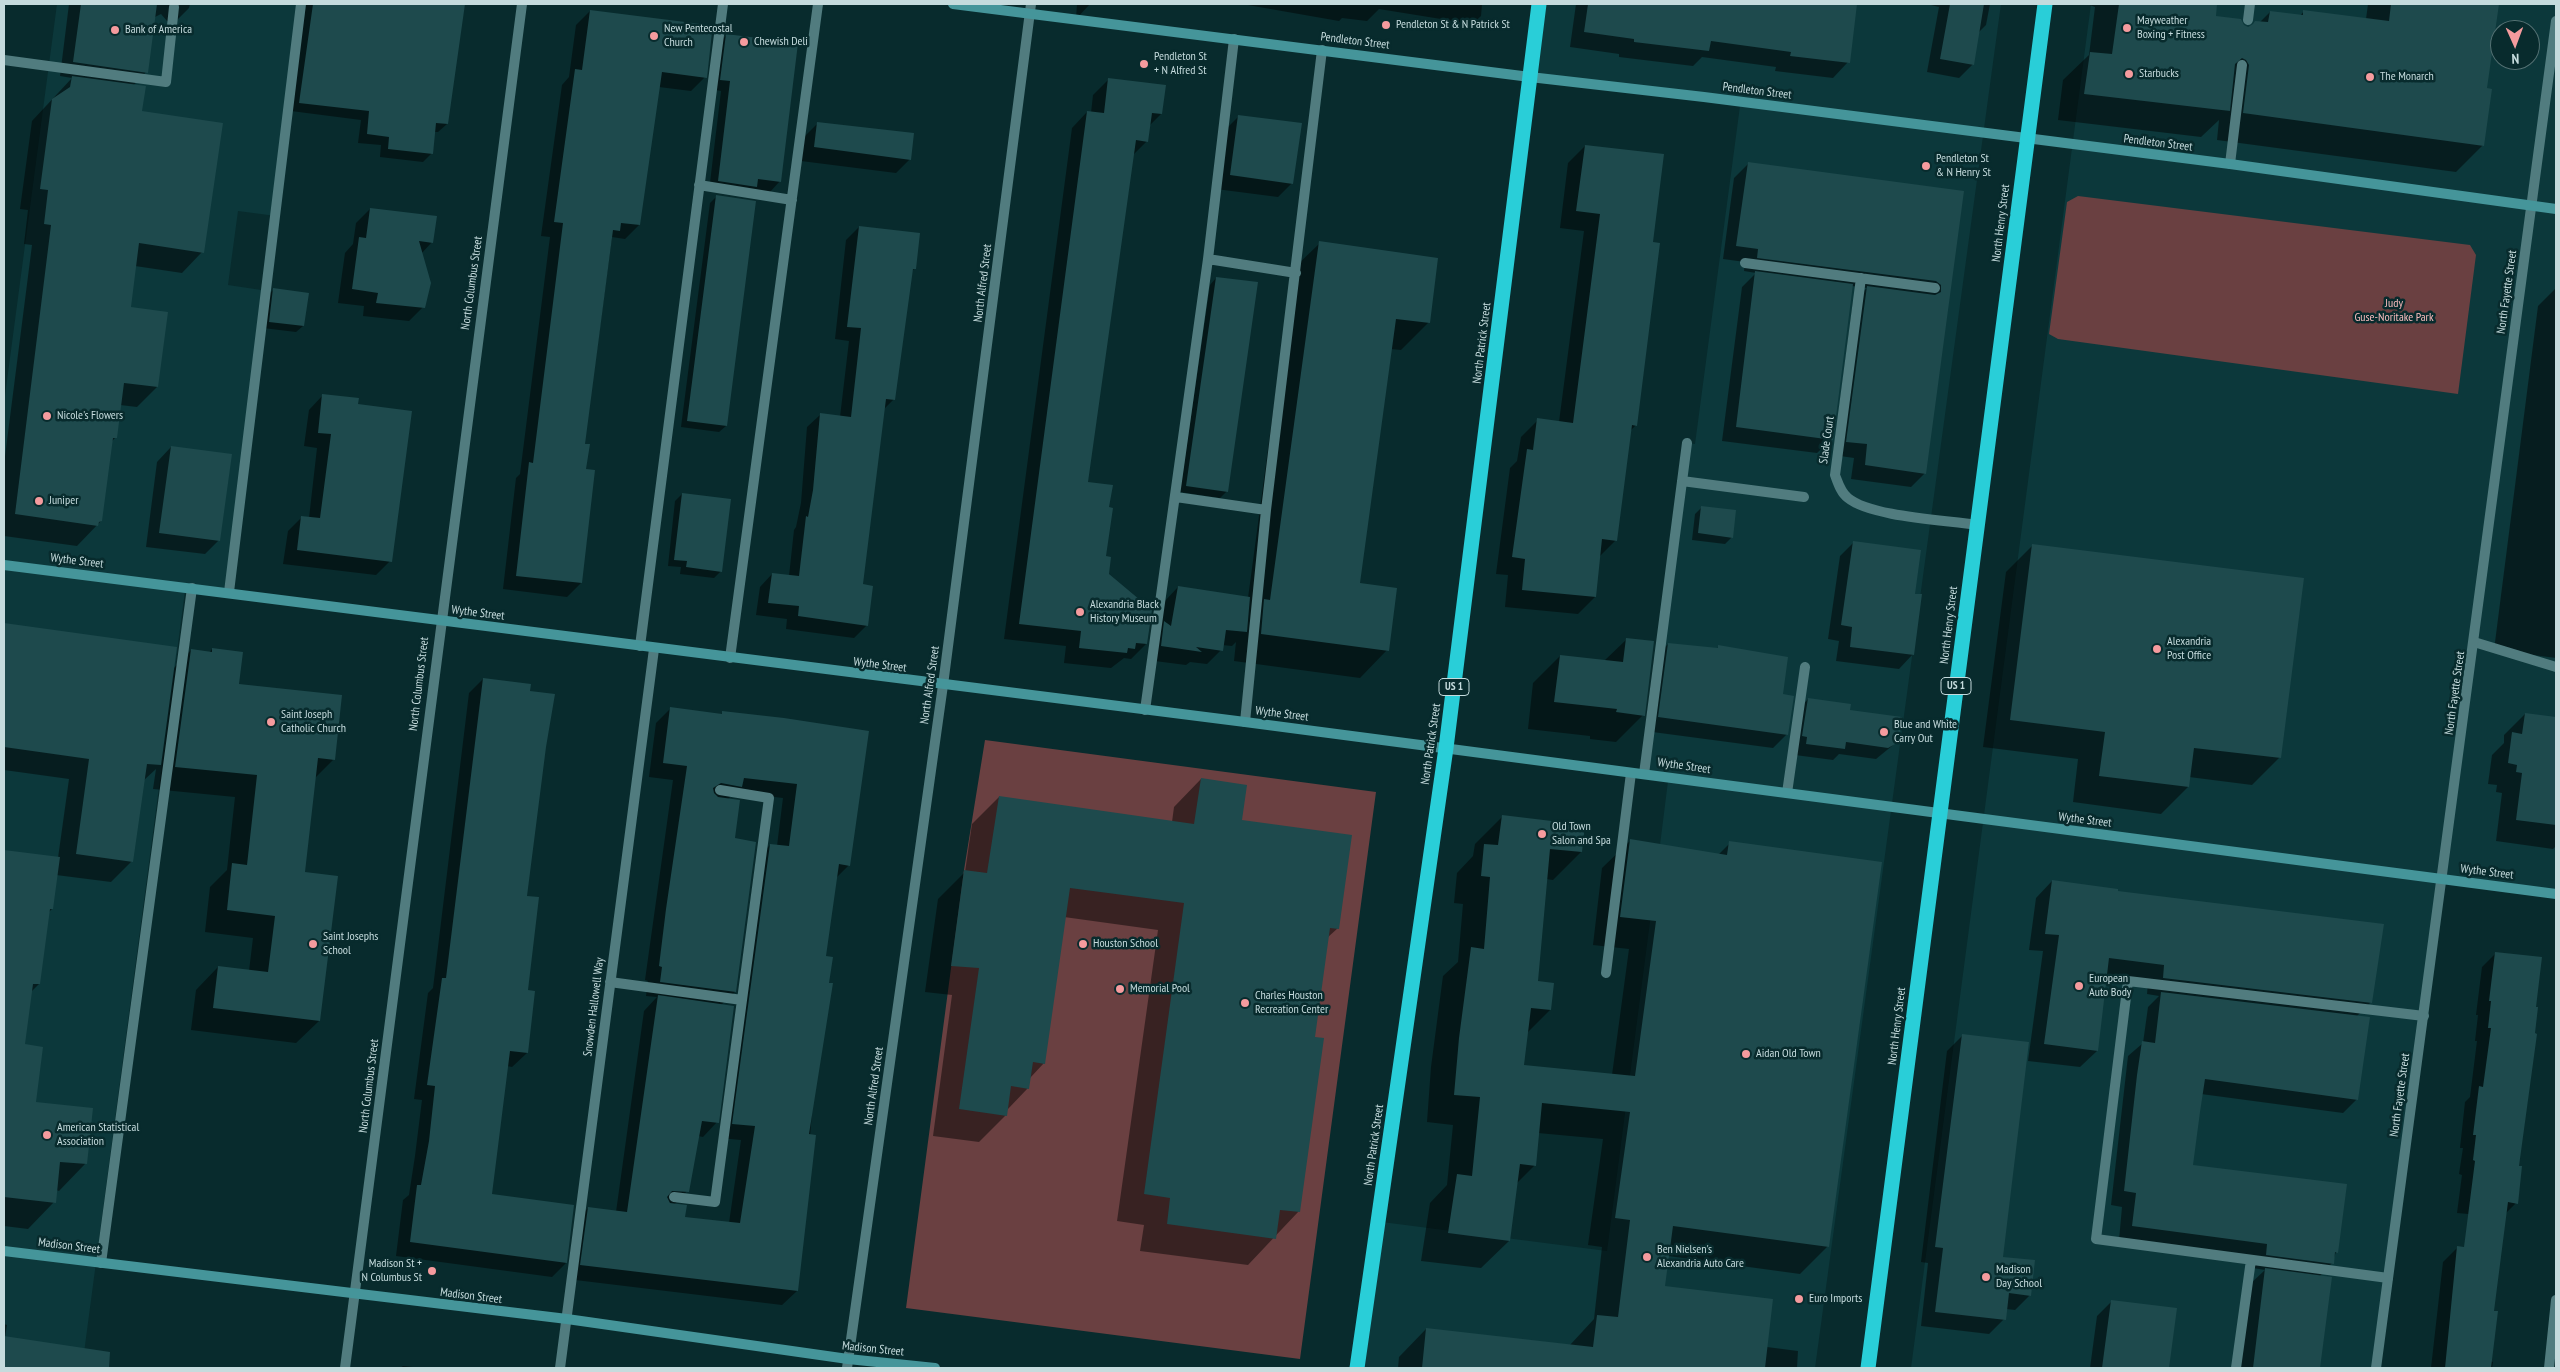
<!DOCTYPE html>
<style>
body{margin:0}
#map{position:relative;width:2560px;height:1372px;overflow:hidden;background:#082b2d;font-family:"PT Sans Narrow",sans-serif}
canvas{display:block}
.frame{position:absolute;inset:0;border:5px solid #c5dbdd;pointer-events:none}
.north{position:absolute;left:2490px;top:20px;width:50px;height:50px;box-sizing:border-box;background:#082b2d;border:1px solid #547173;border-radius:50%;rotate:178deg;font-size:14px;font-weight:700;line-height:20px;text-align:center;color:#c5dbdd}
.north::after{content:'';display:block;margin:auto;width:18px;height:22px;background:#f59b9e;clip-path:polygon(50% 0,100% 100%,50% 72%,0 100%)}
</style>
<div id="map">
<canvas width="2560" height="1372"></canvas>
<div class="frame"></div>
<div class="north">N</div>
</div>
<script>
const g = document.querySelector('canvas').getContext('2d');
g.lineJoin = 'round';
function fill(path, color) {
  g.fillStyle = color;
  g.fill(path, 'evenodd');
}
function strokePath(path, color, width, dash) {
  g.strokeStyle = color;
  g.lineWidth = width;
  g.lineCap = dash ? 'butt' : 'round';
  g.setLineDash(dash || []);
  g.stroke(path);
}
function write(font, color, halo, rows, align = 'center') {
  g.font = font + ' "PT Sans Narrow",sans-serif';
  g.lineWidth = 5;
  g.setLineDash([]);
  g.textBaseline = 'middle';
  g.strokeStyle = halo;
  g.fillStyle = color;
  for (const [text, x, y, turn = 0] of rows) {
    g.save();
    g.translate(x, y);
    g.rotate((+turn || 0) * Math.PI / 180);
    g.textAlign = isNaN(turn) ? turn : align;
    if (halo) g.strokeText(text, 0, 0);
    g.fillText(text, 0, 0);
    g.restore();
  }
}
const built = new Path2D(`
 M57,4H306L276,216L238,211L228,285L268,291L227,596L185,591L82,1368H4V403Z
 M1540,4H2001L1815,1368H1362L1382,1222L1607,1251L1661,837L1668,781L1641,778L1687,443L1695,444L1740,106L1530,81Z
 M2091,4H2556V897L2443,882L2376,1368H1911ZM2500,30H2530V60H2500Z`);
const green = new Path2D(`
 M2078,196L2470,245L2476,255L2458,394L2058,339L2049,334L2067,202Z
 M985,740L1376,792L1300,1359L906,1308L964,870Z`);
const shadow = new Path2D(`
 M69,4H190L189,8L175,22L167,21L161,14L153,18L146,72L133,86L141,113L202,252L182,273L135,266L129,308L157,387L137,407L120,405L116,437L111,442L101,521L77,546L4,536V464L32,245L24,244L28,210L20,209L32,121L72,78L60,76Z
 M306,4H464L447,124L438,132H434L431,154L423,162L380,157L381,145L358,143L361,120L291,111Z
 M1077,4H1090L1076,19Z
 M1242,4H1482L1481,16L1466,30L1440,27L1441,19L1379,9L1367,21L1342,18L1339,21Z
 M1576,4H1856L1848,62L1833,78L1775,71L1776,67L1702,57L1693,66L1619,57V54L1570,47Z
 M1927,4H1990L1986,25L1978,33L1973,64L1959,78L1927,72L1939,7Z
 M2087,4H2216L2214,17L2241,24L2246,28L2260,22L2270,12L2300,16L2304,11L2366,19L2368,4H2498L2486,89L2483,145L2456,172L2217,140L2219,120L2201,137L2058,120L2063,80L2089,55L2095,7Z
 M590,11L705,77L691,91L659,87L639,225L625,239L612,237L584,445L585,470L593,471L581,583L567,597L503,589L516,478L520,474L550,237L541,236L562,85L569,77L576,25Z
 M727,35L780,181L770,192L709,191L721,91L711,89L716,45Z
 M1108,80L1161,114L1149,126L1147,141L1132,156L1087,483L1108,508L1104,557L1108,575L1146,644L1131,659L1124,658L1111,668L1064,663L1066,646L1004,639L1072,128L1087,112L1091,113L1093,95Z
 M1239,116L1292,183L1278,197L1216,189L1225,130Z
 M818,123L910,159L896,173L801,161L804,137Z
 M1585,146L1652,243L1636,425L1630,431L1616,540L1599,557L1595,597L1578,614L1505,607L1508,575L1496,574L1510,468L1517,461L1521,437L1538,420L1559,422L1584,231L1560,228L1568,163Z
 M1748,164L1963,192L1925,473L1911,487L1851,479L1854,458L1833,455L1853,301L1867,288L1852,286L1832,439L1817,453L1722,441L1742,287L1756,273L1744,271L1745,262L1723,259L1734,178Z
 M717,196L726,426L719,432L681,427L710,203Z
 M370,209L432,242L421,254L423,307L409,321L363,316L364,306L338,303L345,253L353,244L356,223Z
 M859,227L915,268L911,272L894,399L884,409L861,585L867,625L854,638L786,629L787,619L756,615L760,587L772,574L789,576L794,530L796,527L801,503L807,427L820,415L840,417L849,341L835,339L846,240Z
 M1320,243L1437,259L1428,323L1401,350L1391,349L1359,584L1387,650L1360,678L1234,661L1236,642L1232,646L1222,645L1221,650L1207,664L1190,662L1186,665L1147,660L1164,602L1178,587L1248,598L1292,270Z
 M1216,278L1227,491L1220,498L1180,492L1210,285Z
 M2556,288V658L2494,650L2538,306Z
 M274,289L303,326L296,332L263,328L267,296Z
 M323,395L357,405L390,561L376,575L283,564L288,531L302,517L309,518L317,448L304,446L309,410Z
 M171,447L219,540L205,554L146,547L157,462Z
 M682,494L721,571L714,578L680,574L681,567L668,566L675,501Z
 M1702,507L1732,537L1725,544L1692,540L1695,514Z
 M1854,542L1914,596L1913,654L1899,669L1836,661L1839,641L1828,639L1840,556Z
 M2033,545L2280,757L2252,785L2189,777L2188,787L2161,814L2073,802L2078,759L1983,747L2006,572Z
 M4,624L176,648L173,669L191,650L209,653L212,649L238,685L333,760L314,779L303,873L319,1021L296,1043L191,1030L196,990L218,967L249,971L253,938L205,932L210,887L227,870L235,797L153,789L156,769L143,781L132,861L111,882L56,875L52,909L48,913L39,984L31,992L24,1045L35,1103L91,1110L85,1164L59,1191L56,1190L54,1202L28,1229L4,1226V852L58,858L69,779L4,770Z
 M1627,639L1643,715L1616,742L1590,739V736L1528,729L1533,683L1560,656L1604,661Z
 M1668,644L1716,649L1719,647L1781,695L1787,734L1773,748L1645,731L1654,658Z
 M483,679L529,692L544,747L526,897L527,1053L512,1067L507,1066L491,1195L566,1263L552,1277L396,1256L403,1200L409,1195L415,1156L422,1100L414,1099L428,993L433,988L469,693Z
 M1808,699L1849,711L1898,741L1876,759L1839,754L1833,760L1795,755L1797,711Z
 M670,709L720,715L723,713L784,720L849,865L836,878L825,958L797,1291L782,1305L567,1279L574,1223L588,1208L616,1212L644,1011L657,997L646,996L648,981L645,980L673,780L649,777L656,723ZM735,792L783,798L777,846L770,845L756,859L719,1138L741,1140L729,1223L684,1218L674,1205L687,1191L698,1136L703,1137L717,1122L721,1005L735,992L734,840L728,799Z
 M2525,714L2556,718V846L2553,849L2496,841L2502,793L2496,792L2497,785L2488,784L2492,755L2504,743V735Z
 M1201,779L1338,928L1327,938L1313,1038L1299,1211L1248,1265L1140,1251L1144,1225L1117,1221L1158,930L1064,917L1044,1063L1030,1078L1028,1088L1007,1110L1006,1115L979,1142L933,1136L952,995L925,992L938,899L965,872L972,824L999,797L1172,822L1174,807Z
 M1502,817L1581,852L1553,880L1546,879L1537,982L1553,984L1550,1010L1527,1033L1523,1066L1612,1075L1629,949L1593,945L1602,868L1630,841L1718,855L1730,843L1828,1246L1800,1274L1668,1256L1664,1287L1767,1347L1798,1351L1797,1368H1398L1399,1357L1426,1329L1570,1345L1594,1319L1602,1247L1588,1245L1603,1139L1538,1133L1535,1165L1516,1184L1509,1241L1481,1268L1421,1261L1430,1203L1447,1185L1453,1125L1427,1122L1431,1067L1443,976L1458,962L1463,904L1454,903L1457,873L1473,856L1475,844Z
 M2052,881L2117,892L2371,1002L2357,1016V1099L2343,1113L2201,1094L2192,1166L2336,1252L2332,1263L2319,1277L2331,1279L2319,1368H2240L2250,1284L2265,1270L2253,1268L2254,1258L2119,1240L2122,1207L2111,1205L2128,1056L2143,1043L2148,1007L2159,996L2147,994L2148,982L2106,976L2097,1051L2080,1067L2028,1061L2043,951L2029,950L2036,898Z
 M2496,953L2535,1008L2518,1167L2516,1203L2502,1217L2457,1213L2462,1175L2459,1174L2463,1148H2460L2465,1102L2470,1097L2477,1041H2475L2478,1015H2476L2482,967Z
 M1962,1036L2001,1258L2030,1295L2015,1310L2006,1309L2004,1319L1989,1334L1921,1326L1928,1263L1921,1262L1947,1051Z
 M2457,1248L2493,1312L2490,1361L2493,1362L2492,1368H2431L2443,1262Z
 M2112,1301L2175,1309L2168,1368H2090L2097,1316Z
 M4,1324L7,1325L5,1337L83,1349L81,1368H4Z
 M403,1366L422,1368H400Z`);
const building = new Path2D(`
 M81,4H157L148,73L73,62Z
 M313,4H465L448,124L436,123L433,154L388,149L389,137L367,134L369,111L299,103Z
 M1588,4H1857L1850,63L1790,56L1791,52L1711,41L1709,51L1634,42V39L1584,32Z
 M1950,4H1984L1974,65L1940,59Z
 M2119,4H2217L2216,16L2241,19L2244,25L2248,27L2253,24L2255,21L2268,22L2270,11L2303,15V10L2389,21L2391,4H2499L2487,88L2492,89L2484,146L2243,113L2249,65L2246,60L2242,58L2235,64L2230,111L2084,94L2090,52L2112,54Z
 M590,10L709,25L708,31L712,32L707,78L662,72L640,225L621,223L620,231L613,230L585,444H590L586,469L595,470L582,583L516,576L529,462L533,463L563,223L554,222L575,69L582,70Z
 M726,34L798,43L781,182L758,179L757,187L718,181L730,81L720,80Z
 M72,76L146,86L142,111L223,123L204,253L139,243L131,307L168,312L158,387L124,383L117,438H113L102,521L99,522L98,526L15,514L51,225L44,224L48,190L40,189L52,99L70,87Z
 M1108,78L1166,85L1162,114L1152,113L1148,142L1136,140L1088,482L1113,485L1109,507L1113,508L1106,556L1111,557L1109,574L1152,610L1147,644L1136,643L1135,649L1128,648L1127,653L1079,648L1081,631L1019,624L1087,111L1104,113Z
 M1238,115L1302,123L1293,184L1230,175Z
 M817,122L914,133L911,160L814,147Z
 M1585,145L1664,154L1653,242L1660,243L1637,426L1632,425L1617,541L1602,539L1596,597L1522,590L1525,559L1512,557L1527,449L1533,450L1537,418L1573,423L1600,214L1576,211Z
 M1748,162L1964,191L1926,474L1865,465L1867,444L1846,442L1867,286L1935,295L1941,292V285L1936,281L1757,258L1758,249L1736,246Z
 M716,195L756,201L727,426L687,421Z
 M370,208L437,216L433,243L419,241L431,283L425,308L376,303L378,293L352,289L359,237L366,238Z
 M859,226L920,233L916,269H913L895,400L886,399L863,584L873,586L868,626L798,616L799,606L768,603L772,573L799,576L806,516L808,517L813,490L820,413L851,417L861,328L847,327Z
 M1319,241L1438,258L1430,323L1396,319L1360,583L1397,588L1389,651L1261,634L1264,599L1270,600Z
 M1755,271L1853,284L1833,440L1736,427Z
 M1216,277L1258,282L1228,492L1186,486Z
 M273,288L309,293L304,326L269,322Z
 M322,394L359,398L358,404L412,411L392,562L297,550L301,516L320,518L331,434L318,433Z
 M171,446L232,454L220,541L159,533Z
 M682,493L731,499L722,572L686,567L687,561L674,560Z
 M1701,506L1736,510L1733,538L1698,533Z
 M1853,541L1921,550L1915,594H1922L1914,655L1850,647L1852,627L1841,625Z
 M2032,544L2304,578L2281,758L2194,748L2189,787L2099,776L2105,732L2010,720Z
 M1178,586L1250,597L1247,632L1226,630L1223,651L1196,647L1202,652L1161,646L1164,621L1171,626Z
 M4,623L177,647L161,765L147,764L133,862L76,854L89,759L4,747Z
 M1626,638L1654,641L1645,716L1616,712L1617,709L1554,702L1560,655L1623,662Z
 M1668,643L1718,648V645L1788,657L1783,694L1794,696L1788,735L1658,717Z
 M212,648L243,652L239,684L342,695L335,760L318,758L305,872L338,876L320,1021L213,1008L218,966L268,972L275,916L227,910L232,863L247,865L257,775L175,767L191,649L212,652Z
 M483,678L531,684L530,691L555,694L546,747L527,896L539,897L528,990L535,991L528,1053L510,1051L492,1194L574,1205L567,1263L410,1242L417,1185H421L429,1141L435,1086L427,1085L442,978H446Z
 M1808,698L1851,704L1850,710L1902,717L1899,742L1888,748L1846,742L1845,749L1806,744L1807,737L1802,736Z
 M670,707L722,714V711L784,718L869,731L850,866L839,864L826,956L833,957L829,983H833L809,1134L816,1135L798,1291L580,1265L588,1207L627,1212L658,995L734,1006L719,1123L702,1121L689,1192L672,1191L667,1197L670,1203L687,1205L685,1217L740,1223L755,1126L732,1124L770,844L789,846L797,784L744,778L742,787L721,783L713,788L714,793L718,797L740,800L735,838L756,842L736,992L660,982L662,967L659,966L666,909L687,766L663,763Z
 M2525,713L2556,717V825L2516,820L2522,773L2516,772L2517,765L2508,763L2512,732L2522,734Z
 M1201,778L1247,785L1242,820L1352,835L1339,929L1330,928L1315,1037L1324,1038L1300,1212L1280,1210L1276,1239L1167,1224L1170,1198L1144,1194L1184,903L1070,888L1045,1064L1033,1062L1029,1089L1011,1086L1007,1116L959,1109L979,968L951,966L964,870L987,873L999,796L1194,824Z
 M1502,815L1585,825L1582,852L1550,849L1538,981L1554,983L1551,1010L1531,1008L1524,1065L1635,1076L1656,921L1620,917L1630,839L1727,855L1729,841L1882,862L1829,1247L1673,1226L1665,1286L1773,1299L1765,1368H1422L1426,1328L1593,1347L1597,1315L1618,1317L1630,1220L1615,1218L1630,1112L1542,1103L1536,1166L1520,1164L1510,1241L1448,1233L1457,1174L1472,1176L1480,1097L1454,1095L1459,1038L1471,947L1484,949L1490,877L1481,876L1484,844L1498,845Z
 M4,850L60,857L53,909H50L40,984H33L25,1044L43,1047L36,1102L93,1108L87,1164L60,1162L56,1203L4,1197Z
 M2052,880L2118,889V891L2384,924L2372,1003L2163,978L2164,965L2109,958L2098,1051L2044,1044L2059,935L2045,934Z
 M2495,952L2542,957L2536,1007H2538L2535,1033L2537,1034L2519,1166H2522L2518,1204L2508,1202L2494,1311H2498L2491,1368H2445L2457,1246L2464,1247L2475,1161L2473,1160L2476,1135H2473L2479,1086L2483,1087L2491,1028H2488L2491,1001H2489Z
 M2161,992L2370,1017L2358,1100L2205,1079L2200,1112L2193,1165L2347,1184L2338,1253L2335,1252L2334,1264L2266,1255L2267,1244L2132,1226L2136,1193L2124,1191L2137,1075L2142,1041L2155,1043Z
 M1962,1034L2029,1042L2003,1257L2035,1260L2031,1296L2009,1293L2006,1320L1935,1312L1943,1248L1935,1247Z
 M2265,1268L2332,1277L2320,1368H2253Z
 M2111,1300L2177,1308L2169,1368H2102Z
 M4,1336L110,1352L109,1368H4Z`);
const lane = new Path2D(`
 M2248,20L2250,4
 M4,60L166,82L174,7
 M2230,164L2242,65
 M699,185L792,200
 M1208,259L1296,273
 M1745,263L1935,288
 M1861,278L1835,475C1838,483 1841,493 1848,498C1871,517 1946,520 1977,525
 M1682,481L1804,497
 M1176,497L1266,510
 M229,592L301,4
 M2474,642L2556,667
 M640,646L723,4
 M730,658L818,4
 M1145,710L1208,259L1234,39
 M1245,722L1266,510L1322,50
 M1644,774L1687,443
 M1787,793L1805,667
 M1606,973L1631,773
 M610,982L742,1000
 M674,1197L715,1202L769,798L720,790
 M101,1263L192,588
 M2388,1278L2096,1239L2128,981L2424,1016
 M560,1368L654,649
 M2236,1368L2251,1260
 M2549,1368L2556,1300`);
const street = new Path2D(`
 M345,1368L522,4
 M847,1368L943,685L1031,4
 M2376,1368L2556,21`);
const secondary = new Path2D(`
 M953,4L1530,77L1704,97L2230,164L2556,209
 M4,565L1245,722L2556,894
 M4,1251L567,1319L848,1359L935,1368`);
const highway = new Path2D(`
 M1357,1368L1446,748L1539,4
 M1868,1368L2045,4`);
const markers = [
 [1386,25,5,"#f59b9e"],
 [2127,28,5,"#f59b9e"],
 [115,30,5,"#f59b9e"],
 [654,36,5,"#f59b9e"],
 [744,42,5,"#f59b9e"],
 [1144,64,5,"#f59b9e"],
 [2129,74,5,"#f59b9e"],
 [2370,77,5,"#f59b9e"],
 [1926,166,5,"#f59b9e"],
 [47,416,5,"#f59b9e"],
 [39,501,5,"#f59b9e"],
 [1080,612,5,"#f59b9e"],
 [2157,649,5,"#f59b9e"],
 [271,722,5,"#f59b9e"],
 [1884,732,5,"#f59b9e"],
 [1542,834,5,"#f59b9e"],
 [313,944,5,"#f59b9e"],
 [1083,944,5,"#f59b9e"],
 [2079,986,5,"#f59b9e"],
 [1120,989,5,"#f59b9e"],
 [1245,1003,5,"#f59b9e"],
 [1746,1054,5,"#f59b9e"],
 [47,1135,5,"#f59b9e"],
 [1647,1257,5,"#f59b9e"],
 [432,1271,5,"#f59b9e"],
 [1986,1277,5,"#f59b9e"],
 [1799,1299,5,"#f59b9e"]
];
const shields = [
 [1956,686,30],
 [1454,687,30]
];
const shieldNames = [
 ["US 1",1956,686],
 ["US 1",1454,687]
];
const poiNames = [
 ["Mayweather",2137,21],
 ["Boxing + Fitness",2137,35],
 ["Pendleton St & N Patrick St",1396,25],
 ["New Pentecostal",664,29],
 ["Church",664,43],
 ["Bank of America",125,30],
 ["Chewish Deli",754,42],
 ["Pendleton St",1154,57],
 ["+ N Alfred St",1154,71],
 ["Starbucks",2139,74],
 ["The Monarch",2380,77],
 ["Pendleton St",1936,159],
 ["& N Henry St",1936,173],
 ["Nicole's Flowers",57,416],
 ["Juniper",49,501],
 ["Alexandria Black",1090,605],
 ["History Museum",1090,619],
 ["Alexandria",2167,642],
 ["Post Office",2167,656],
 ["Saint Joseph",281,715],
 ["Catholic Church",281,729],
 ["Blue and White",1894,725],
 ["Carry Out",1894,739],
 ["Old Town",1552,827],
 ["Salon and Spa",1552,841],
 ["Saint Josephs",323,937],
 ["School",323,951],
 ["Houston School",1093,944],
 ["European",2089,979],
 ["Auto Body",2089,993],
 ["Memorial Pool",1130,989],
 ["Charles Houston",1255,996],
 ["Recreation Center",1255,1010],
 ["Aidan Old Town",1756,1054],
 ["American Statistical",57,1128],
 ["Association",57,1142],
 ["Ben Nielsen's",1657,1250],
 ["Alexandria Auto Care",1657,1264],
 ["Madison St +",422,1264,"right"],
 ["N Columbus St",422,1278,"right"],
 ["Madison",1996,1270],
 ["Day School",1996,1284],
 ["Euro Imports",1809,1299]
];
const streetNames = [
 ["Pendleton Street",1355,41,7],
 ["Pendleton Street",1757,91,7],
 ["Pendleton Street",2158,143,7],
 ["North Henry Street",2001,223,-83],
 ["North Columbus Street",472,283,-82],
 ["North Alfred Street",983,283,-83],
 ["North Fayette Street",2507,292,-82],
 ["North Patrick Street",1482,343,-83],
 ["Slade Court",1827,440,-82],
 ["Wythe Street",77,561,7],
 ["Wythe Street",478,613,7],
 ["North Henry Street",1949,625,-83],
 ["Wythe Street",880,665,7],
 ["North Columbus Street",419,684,-83],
 ["North Alfred Street",930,685,-82],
 ["North Fayette Street",2455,693,-82],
 ["Wythe Street",1282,714,7],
 ["North Patrick Street",1431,744,-82],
 ["Wythe Street",1684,766,8],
 ["Wythe Street",2085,820,7],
 ["Wythe Street",2487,872,7],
 ["Snowden Hallowell Way",594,1007,-83],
 ["North Henry Street",1897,1026,-83],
 ["North Columbus Street",369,1086,-83],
 ["North Alfred Street",874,1086,-82],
 ["North Fayette Street",2400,1095,-82],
 ["North Patrick Street",1374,1145,-82],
 ["Madison Street",69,1246,7],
 ["Madison Street",471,1296,7],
 ["Madison Street",873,1349,6]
];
const parkNames = [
 ["Judy",2394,304],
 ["Guse-Noritake Park",2394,318]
];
fill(built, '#0c383b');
fill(green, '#6a4041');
fill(shadow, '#0007');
fill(building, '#1e4a4d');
strokePath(lane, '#517c7f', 10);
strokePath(street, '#517c7f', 10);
strokePath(secondary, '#45959a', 10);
strokePath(highway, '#29ced8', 15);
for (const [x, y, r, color] of markers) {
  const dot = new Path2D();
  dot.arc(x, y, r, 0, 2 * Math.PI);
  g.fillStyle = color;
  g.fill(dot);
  strokePath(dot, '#082b2d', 2);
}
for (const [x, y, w] of shields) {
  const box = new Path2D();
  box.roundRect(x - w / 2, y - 8.5, w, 17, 4);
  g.fillStyle = '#082b2d';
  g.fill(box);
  strokePath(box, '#c5dbdd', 1);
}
write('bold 11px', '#c5dbdd', null, shieldNames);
write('12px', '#c5dbdd', '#082b2d', poiNames, 'left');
write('12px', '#c5dbdd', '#082b2d', streetNames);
write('12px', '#f8bbbd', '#082b2d', parkNames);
</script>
